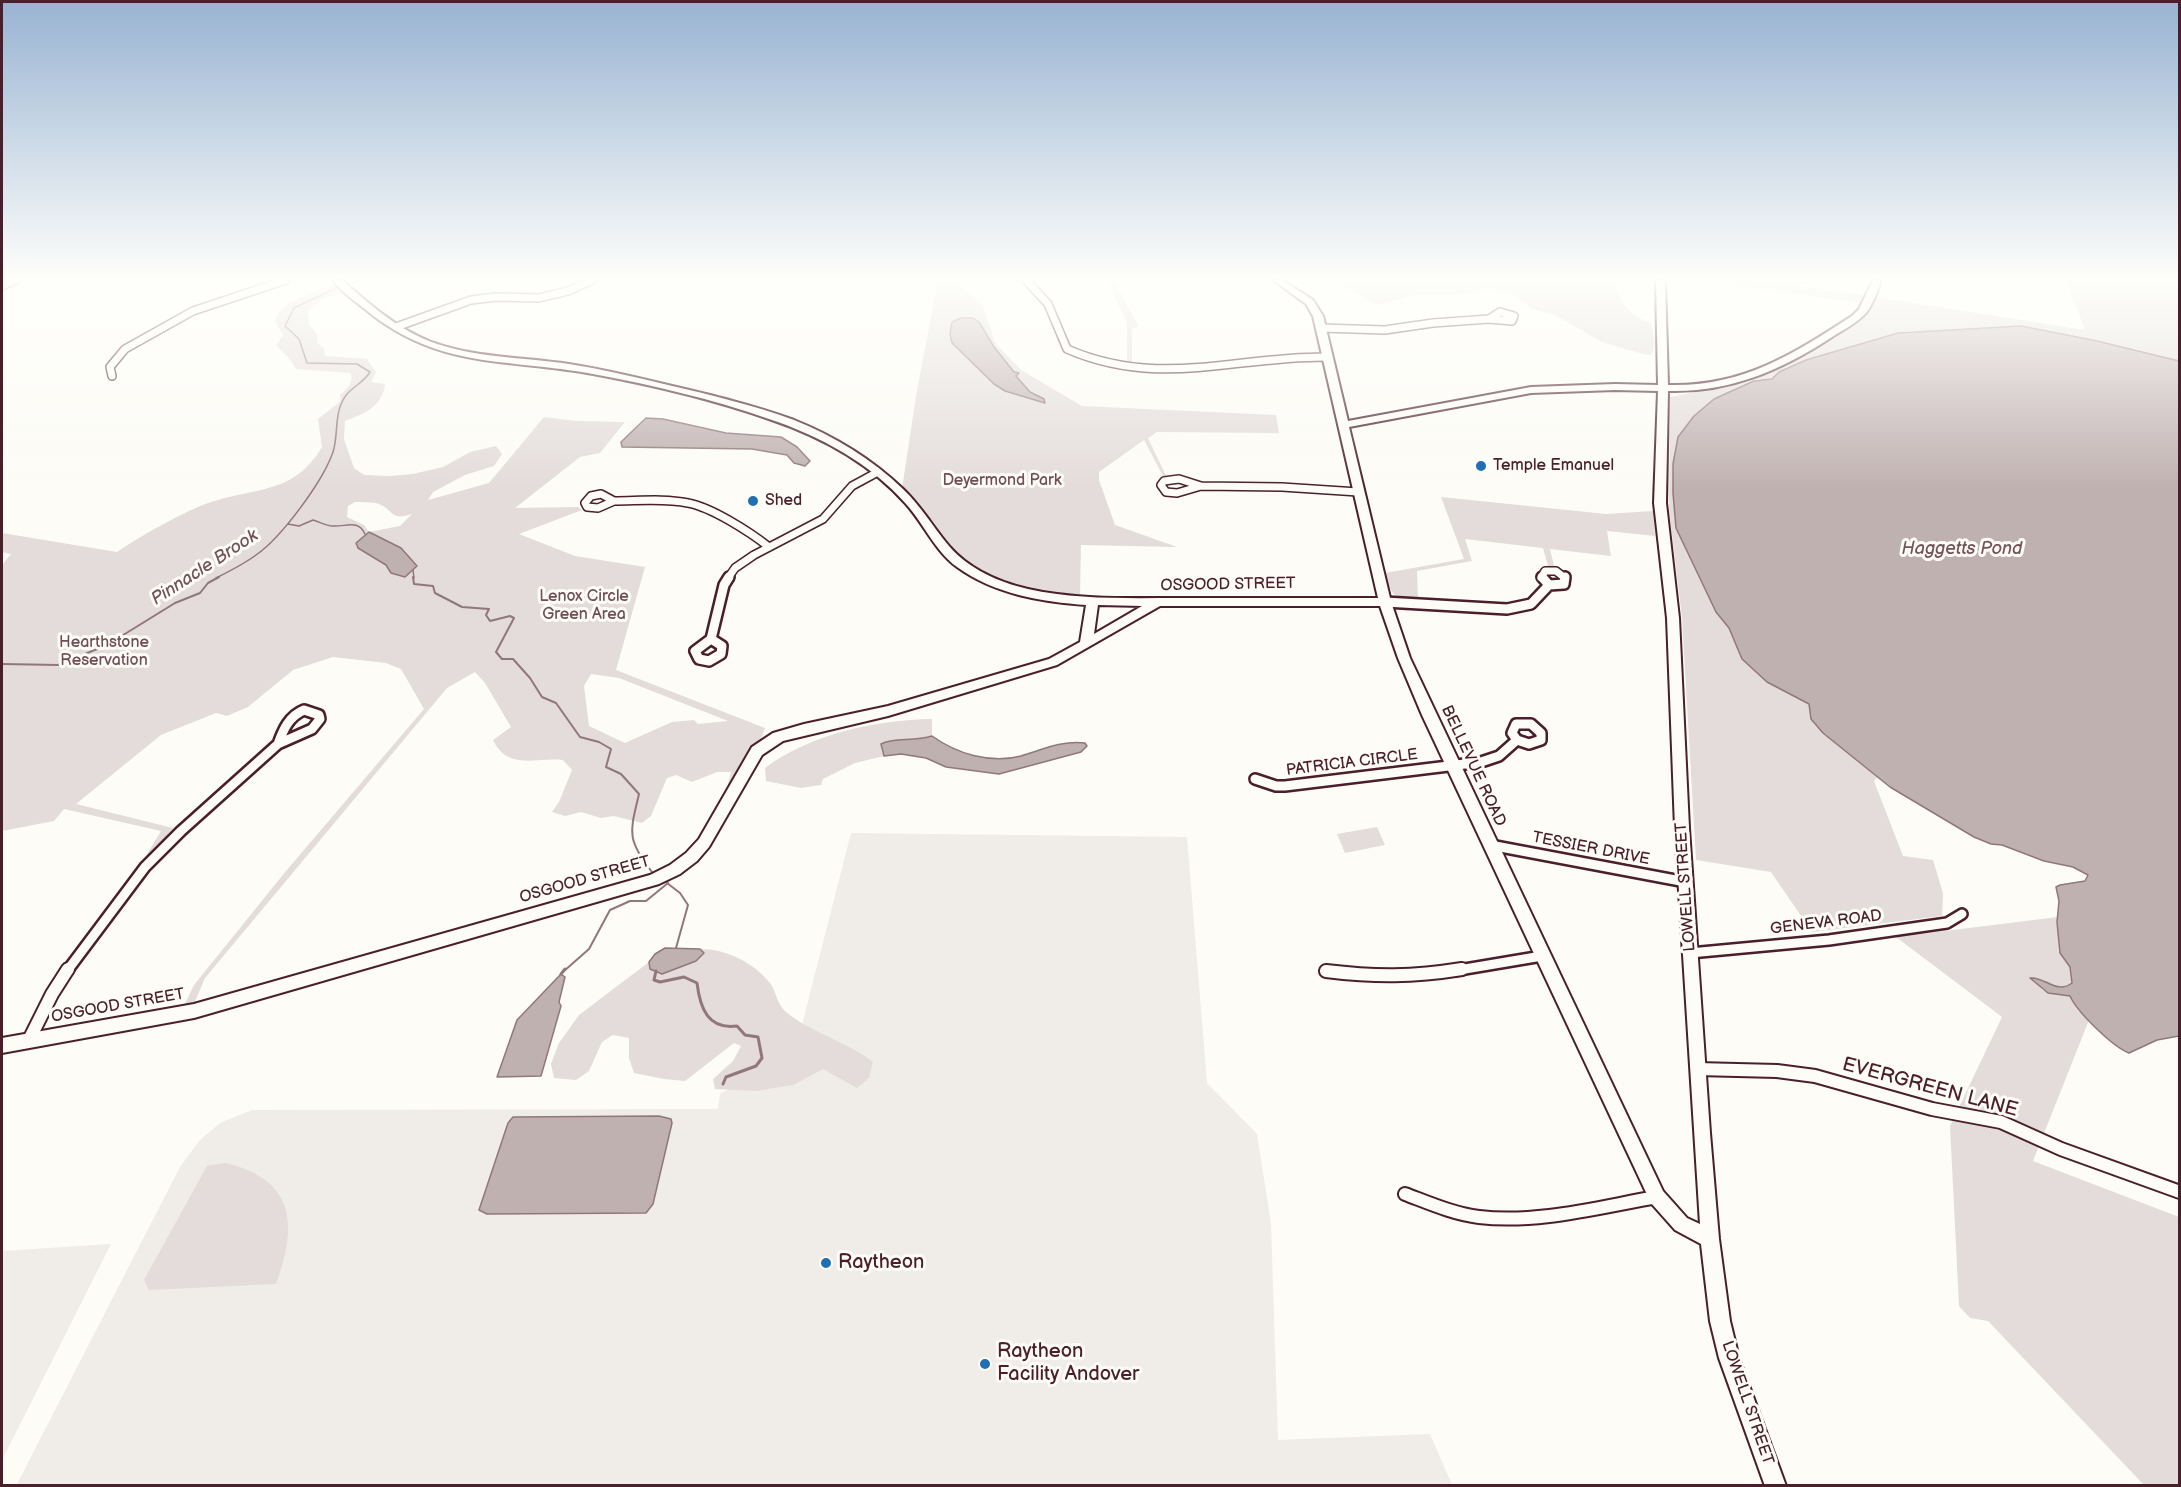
<!DOCTYPE html>
<style>
body{margin:0}
#map{position:relative;width:2181px;height:1487px;overflow:hidden;background:#fdfcf7;font-family:"Balsamiq Sans",sans-serif}
canvas{display:block}
.frame{position:absolute;inset:0;border:3px solid #4a1f2b;pointer-events:none}
</style>
<div id="map">
<canvas width="2181" height="1487"></canvas>
<div class="frame"></div>
</div>
<script>
const g = document.querySelector('canvas').getContext('2d');
g.lineJoin = 'round';
function fill(path, color) {
  g.fillStyle = color;
  g.fill(path, 'evenodd');
}
function strokePath(path, color, width, dash) {
  g.strokeStyle = color;
  g.lineWidth = width;
  g.lineCap = dash ? 'butt' : 'round';
  g.setLineDash(dash || []);
  g.stroke(path);
}
function write(font, color, halo, rows, align = 'center') {
  g.font = font + ' "Balsamiq Sans",sans-serif';
  g.lineWidth = 6;
  g.setLineDash([]);
  g.textBaseline = 'middle';
  g.strokeStyle = halo;
  g.fillStyle = color;
  for (const [text, x, y, turn = 0] of rows) {
    g.save();
    g.translate(x, y);
    g.rotate((+turn || 0) * Math.PI / 180);
    g.textAlign = isNaN(turn) ? turn : align;
    if (halo) g.strokeText(text, 0, 0);
    g.fillText(text, 0, 0);
    g.restore();
  }
}
const built = new Path2D(`
 M851,833L1187,837L1207,1083L1257,1134L1271,1224L1278,1440L1430,1434L1452,1485L16,1486L180,1167L200,1140L220,1123L252,1110L718,1109L720,1094L795,1052Z
 M111,1244L2,1460V1251Z`);
const green = new Path2D(`
 M938,280H954L958,284L978,280L961,286L982,305L996,344L1021,370L1082,406L1276,415L1279,433L1157,432L1148,438L1166,476H1163L1144,440L1099,472V480L1115,525L1177,547L1081,545L1080,596L1006,583L978,572L954,551L934,523L902,489L916,396Z
 M1106,280H1114L1139,327L1132,328V365H1127V322Z
 M1331,280H1615C1619,303 1629,316 1651,323C1653,334 1658,346 1651,355H1646L1602,342L1553,314L1533,310L1510,292L1490,289L1455,295H1414L1378,305Z
 M1702,280H1755L1864,295L1861,303Z
 M2066,280H2179V361L2097,341L2021,326L1946,332L1907,331L1811,358L1779,372L1772,379H1757L1714,399L1694,416L1681,433L1673,464V493L1677,528L1701,581L1729,628L1742,659L1766,681L1809,704L1811,719L1823,733L1877,777L1874,781L1903,856L1933,860L1943,893L1942,916L1812,932L1771,872L1696,860L1682,618L1669,510L1670,397L1742,383L1780,368L1860,319L1875,297L2085,330Z
 M334,284L344,293L322,299L308,311L309,324L317,334V343L324,348L325,356L367,359L376,372L371,382L385,384C383,406 364,414 345,421L344,439L354,468L364,475L390,476L413,474L443,467L470,452L496,446L502,454L494,466L465,475L433,492L428,500L489,483L544,417L577,421L625,422L600,453L580,457L515,508L578,507L582,510L519,534L575,556L645,567L616,670L765,728L759,744L740,765L726,792L731,772H717L692,782L676,775L667,778L651,816L642,823L614,816L601,818L581,812L565,816L552,812L559,802L572,770L563,760C535,757 508,771 493,740L511,727L485,683L475,672L447,688L205,978L193,1006L183,1008L194,985L286,871L424,709L401,669L386,663L333,657L293,670L248,707L227,716L216,713L161,735L76,804L173,828L138,869L161,831L64,809L54,821L2,831V565L11,554L2,552V533L117,552C140,536 185,511 211,502C258,487 294,494 322,447L318,419L341,401L340,395L349,386L352,378L350,373L296,369C291,358 284,354 276,345L283,335L275,322C278,303 317,289 334,284ZM355,502C361,502 369,502 376,503C394,508 389,522 412,514L400,526L369,532L364,525L347,517L348,506ZM591,674L619,678L728,721L698,724L694,720L672,722L625,743L589,726L584,686Z
 M1441,497L1606,514L1653,511L1655,536L1607,531L1611,556L1550,549L1554,566H1548L1543,548L1465,539L1472,561L1417,571L1418,599C1393,598 1392,597 1385,573L1464,559Z
 M932,719V736L908,741L893,740L881,750L884,756L855,763L823,779L821,785L801,788L766,781L765,768C810,734 876,720 932,719Z
 M1377,827L1385,845L1345,853L1337,834Z
 M2058,917L2060,953L2070,967L2072,983C2061,991 2051,985 2039,979L2042,990L2070,996L2077,1009L2089,1020L2033,1161L2179,1217V1485H2144L1988,1321L1970,1318L1959,1306L1950,1126L2002,1017L1896,937Z
 M700,949C726,949 753,962 770,983C776,991 777,1004 785,1011C812,1034 847,1041 873,1062L869,1078L857,1088L823,1069L793,1085L756,1091L715,1089L713,1079L733,1061L741,1046L734,1043L685,1081L664,1079L634,1073L629,1058V1038L613,1035L602,1042L589,1071L576,1080L554,1078L551,1064L559,1043L579,1015L649,962L650,969L704,953Z
 M225,1163C295,1179 298,1225 276,1284L149,1290L144,1280L207,1166Z`);
const water = new Path2D(`
 M961,318H973L979,322L994,347L1014,372L1019,373L1016,376L1030,392L1044,399L1045,403L1005,391L994,384L952,343L950,334L952,322Z
 M2021,326L2097,341L2179,361V1036L2157,1040L2129,1053C2113,1047 2077,1012 2070,996L2048,993L2030,978C2045,976 2056,995 2072,983L2070,967L2060,953L2057,922L2059,901L2056,887L2060,885L2085,881L2088,875L2073,867L2044,861L2002,845L1991,844L1974,837L1890,787L1823,733L1811,719L1809,704L1767,682L1742,659L1729,628L1716,612L1676,528L1673,493V464L1678,437L1694,416L1714,399L1754,381L1772,379L1779,372L1806,360L1898,333Z
 M646,418L663,419L726,433L781,437L797,447L810,461L805,466L794,463L787,455L752,449L622,447L621,442Z
 M369,532L401,548L417,566L405,577L391,573L386,565L358,548L356,543Z
 M932,736C957,754 991,764 1021,756C1042,750 1062,740 1085,743L1087,746L1081,752L999,774L946,767L926,758L901,754L884,756L881,744C894,737 914,742 932,736Z
 M665,948L700,949L704,953L696,961L662,974L650,969L649,962L655,954Z
 M561,974L565,977L559,1002L561,1006L541,1076L497,1077L517,1020Z
 M659,1116L671,1119L672,1123L653,1204L646,1213L487,1214L479,1210L508,1123L513,1117Z`);
const streamFar2 = new Path2D(`
 M350,283L361,280
 M288,524L299,526L313,520C320,522 326,526 333,526C346,527 358,519 365,534
 M413,570L414,578
 M216,578C230,571 244,564 256,555C282,537 323,481 333,452C339,434 333,411 347,394C354,386 364,382 370,372L357,364L307,363L299,339L285,326L294,308L338,287`);
const streamFar1 = new Path2D(`
 M413,577L414,584L433,586L435,593L462,607L489,609L486,615L490,621L510,616L514,618L496,652L502,659H513L530,678L542,697L556,703L580,737L599,742L611,749L606,767L621,774L639,794C630,832 626,839 652,872
 M2,664L58,665L107,645L175,603L200,593L208,583L219,577
 M667,883L680,893L688,905L676,948
 M564,971L589,949L610,910L630,901H646L668,883`);
const stream = new Path2D(`
 M656,971L654,980L660,982L684,977L697,983C700,1008 708,1030 737,1026L745,1035L758,1037L762,1058L756,1066L726,1077L723,1084
 M561,974L565,969`);
const streetFar2 = new Path2D(`
 M1026,280L1048,304L1067,349C1159,389 1234,356 1328,357
 M2,286L16,280
 M1500,312L1514,316L1512,321L1489,319Z
 M396,327L471,300L496,297L539,298L568,291L592,280
 M1322,328L1385,330L1433,323L1489,319
 M112,376L110,367L125,349L193,311L286,280
 M1179,479L1201,486L1177,493L1166,492L1161,485L1164,481Z
 M1201,486L1282,487L1358,492
 M601,494L614,501L598,508L587,507L585,503L591,496Z
 M614,501C638,501 664,498 688,503C711,507 750,532 769,547
 M728,578L735,568L754,555L823,519L852,486L876,473
 M1541,578L1545,571H1556L1565,578`);
const streetFar1 = new Path2D(`
 M1542,577L1549,585
 M1549,585L1564,584L1565,577
 M1385,602L1507,609L1531,604L1549,585
 M711,639L722,646L721,654L709,661L699,659L695,651Z
 M711,639L724,585L729,577
 M304,710L319,715L320,719L312,729L278,744C283,730 289,716 304,710Z
 M1516,724H1531L1541,733V740L1529,744L1517,740L1512,733Z
 M1255,779L1276,786H1285L1481,762L1499,756L1517,740
 M1490,845L1686,882
 M1690,953L1829,940L1947,923L1962,914
 M67,971L145,867L181,831L278,744
 M1453,971L1542,956`);
const street = new Path2D(`
 M1326,971C1376,977 1412,977 1462,969
 M29,1040L52,994L68,969
 M1697,1069L1777,1071L1815,1076L1932,1109L2001,1122L2061,1149L2180,1192
 M1405,1194C1429,1203 1454,1214 1479,1217C1538,1224 1599,1207 1657,1197`);
const secondary = new Path2D(`
 M333,280H342C368,303 396,328 429,341C473,358 522,357 569,364C602,369 635,377 668,385C711,395 753,405 794,420C834,436 872,459 903,489C921,506 933,527 949,546C969,569 998,582 1028,589C1077,600 1130,598 1180,598C1246,598 1312,598 1378,598L1313,316L1306,304L1273,280H1282L1313,300L1323,316L1348,421L1531,387L1615,384L1658,385L1656,280H1665L1668,385C1742,387 1792,355 1852,316L1859,309L1873,280H1881C1878,290 1873,304 1866,313C1857,323 1843,330 1832,337C1782,370 1729,393 1668,391L1666,503L1679,618L1689,828L1710,1133L1719,1239L1730,1321L1739,1358L1786,1486H1765L1719,1358L1710,1321L1701,1244L1675,1230L1651,1203L1422,715L1398,658L1380,606H1160L1057,665L888,716L783,741L762,755L709,847L697,861L680,874L659,884L194,1018L2,1053V1038L194,1004L650,875L670,865L686,853L699,839L752,747L773,733L804,724L888,706L1049,659L1080,642L1086,605C1042,602 994,594 957,567C935,551 924,524 906,504C870,463 820,436 769,419C712,399 652,385 593,374C507,358 439,370 366,310C355,301 340,291 333,280ZM1615,390L1658,391L1654,503L1667,618L1675,828L1700,1224L1687,1218L1663,1191L1410,658L1391,602L1349,427L1531,393ZM1098,605L1142,606L1094,634Z`);
const markers = [
 [1481,466,6,"#1f6fb2"],
 [753,501,6,"#1f6fb2"],
 [826,1263,6,"#1f6fb2"],
 [985,1364,6,"#1f6fb2"]
];
const poiNames = [
 ["Temple Emanuel",1493,466],
 ["Shed",765,501]
];
const parkNames = [
 ["Deyermond Park",1002,481],
 ["Lenox Circle",584,597],
 ["Green Area",584,615],
 ["Hearthstone",104,643],
 ["Reservation",104,661]
];
const streetNames = [
 ["OSGOOD STREET",1228,585,-1],
 ["PATRICIA CIRCLE",1352,763,-7],
 ["BELLEVUE ROAD",1473,766,65],
 ["TESSIER DRIVE",1591,849,11],
 ["OSGOOD STREET",585,880,-16],
 ["LOWELL STREET",1686,887,-94],
 ["GENEVA ROAD",1826,923,-7],
 ["OSGOOD STREET",118,1006,-10],
 ["LOWELL STREET",1747,1403,71]
];
const waterNames = [
 ["Haggetts Pond",1962,549],
 ["Pinnacle Brook",205,568,-33]
];
const nearStreetnames = [
 ["EVERGREEN LANE",1930,1088,15]
];
const nearPoinames = [
 ["Raytheon",838,1263],
 ["Raytheon",997,1352],
 ["Facility Andover",997,1375]
];
fill(built, '#f0ece8');
fill(green, '#e3dcda');
fill(water, '#c0b1b1');
strokePath(water, '#91777b', 1.5);
strokePath(streamFar2, '#91777b', 1.5);
strokePath(streamFar1, '#91777b', 2);
strokePath(stream, '#91777b', 3);
strokePath(streetFar2, '#4a1f2b', 10);
strokePath(streetFar1, '#4a1f2b', 14);
strokePath(street, '#4a1f2b', 16);
strokePath(secondary, '#4a1f2b', 4);
strokePath(streetFar2, '#fdfcf7', 7);
strokePath(streetFar1, '#fdfcf7', 9);
strokePath(street, '#fdfcf7', 12);
fill(secondary, '#fdfcf7');
const sky = g.createLinearGradient(0, 0, 0, 488);
sky.addColorStop(0, '#98b3d2');
sky.addColorStop(0.57, '#fefefb');
sky.addColorStop(1, '#fefefb00');
g.fillStyle = sky;
g.fillRect(0, 0, 2181, 488);
for (const [x, y, r, color] of markers) {
  const dot = new Path2D();
  dot.arc(x, y, r, 0, 2 * Math.PI);
  g.fillStyle = color;
  g.fill(dot);
  strokePath(dot, '#fdfcf7', 2);
}
write('16px', '#4a1f2b', '#fdfcf7', poiNames, 'left');
write('16px', '#704e57', '#fdfcf7', parkNames);
write('16px', '#4a1f2b', '#fdfcf7', streetNames);
write('italic 18px', '#73525a', '#fdfcf7', waterNames);
write('20px', '#4a1f2b', '#fdfcf7', nearStreetnames);
write('20px', '#4a1f2b', '#fdfcf7', nearPoinames, 'left');
</script>
